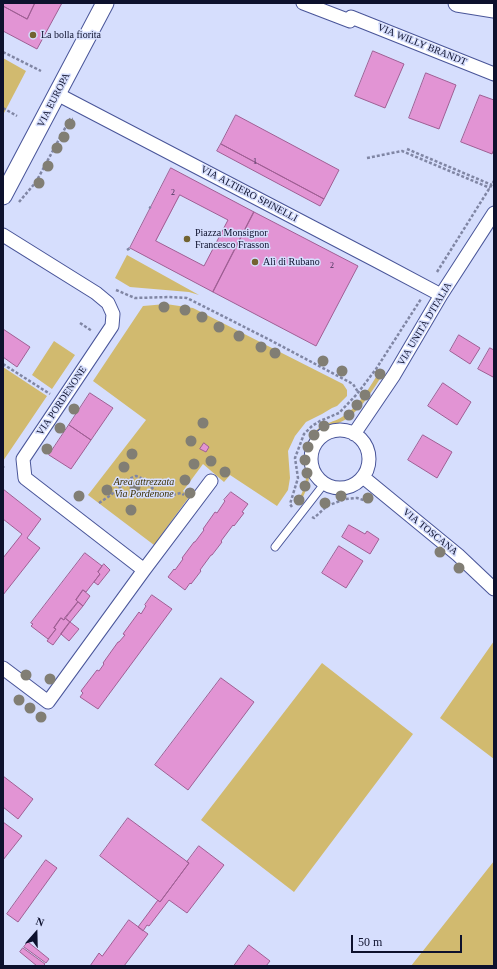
<!DOCTYPE html>
<meta charset="utf-8">
<style>
body{margin:0}
#map{position:relative;width:497px;height:969px;overflow:hidden;background:#d6defd;font-family:Georgia,serif}
canvas{display:block}
.frame{position:absolute;inset:0;border:4px solid #0d112d;pointer-events:none}
.north{position:absolute;left:16px;top:913px;width:40px;height:40px;-webkit-text-stroke:3px #d6defd;paint-order:stroke;rotate:20deg;font-size:11px;font-weight:700;line-height:16px;text-align:center;color:#0d112d}
.north::after{content:'';display:block;margin:auto;width:14px;height:18px;background:#0d112d;clip-path:polygon(50% 0,100% 100%,50% 72%,0 100%)}
.scale{position:absolute;left:351px;top:935px;width:111px;height:18px;box-sizing:border-box;border:2px solid #0d112d;border-top:0;padding-left:5px;font-size:12px;line-height:14px;white-space:nowrap;color:#0d112d;-webkit-text-stroke:3px #d6defd;paint-order:stroke}
</style>
<div id="map">
<canvas width="497" height="969"></canvas>
<div class="frame"></div>
<div class="north">N</div>
<div class="scale">50 m</div>
</div>
<script>
const g = document.querySelector('canvas').getContext('2d');
g.lineJoin = 'round';
function fill(path, color) {
  g.fillStyle = color;
  g.fill(path, 'evenodd');
}
function strokePath(path, color, width, dash) {
  g.strokeStyle = color;
  g.lineWidth = width;
  g.lineCap = dash ? 'butt' : 'round';
  g.setLineDash(dash || []);
  g.stroke(path);
}
function write(font, color, halo, rows, align = 'center') {
  g.font = font + ' Georgia,serif';
  g.lineWidth = 3;
  g.setLineDash([]);
  g.textBaseline = 'middle';
  g.strokeStyle = halo;
  g.fillStyle = color;
  for (const [text, x, y, turn = 0] of rows) {
    g.save();
    g.translate(x, y);
    g.rotate((+turn || 0) * Math.PI / 180);
    g.textAlign = isNaN(turn) ? turn : align;
    if (halo) g.strokeText(text, 0, 0);
    g.fillText(text, 0, 0);
    g.restore();
  }
}
const green = new Path2D(`
 M3,58L26,71L3,115Z
 M127,255L199,295L189,292L130,287L115,278Z
 M166,304L193,308L343,384L347,390V396L337,406L332,408L322,414L306,422L295,436L288,451L290,478L288,490L277,506L230,475L224,482L203,464L183,491L189,497L154,545L88,495L146,420L93,381L143,306Z
 M54,341L75,355L52,389L32,375Z
 M3,367L47,396L3,461Z
 M379,372L383,374C374,388 363,407 349,417C336,427 323,424 313,440C303,455 310,461 309,476C309,485 304,496 299,504L297,503C301,495 306,486 306,477C306,473 305,469 304,465C303,456 305,446 310,438C321,421 331,425 345,415C359,406 371,385 379,372Z
 M494,641V759L440,718Z
 M322,663L413,734L294,892L201,820Z
 M494,861V966H411Z`);
const building = new Path2D(`
 M3,3H35L27,19L3,6Z
 M35,3H62L37,49L3,31V6L27,19Z
 M373,51L404,64L385,108L355,96Z
 M426,73L456,85L439,129L409,118Z
 M480,95L494,100V149L492,154L461,142Z
 M236,115L339,170L324,199L221,144Z
 M221,144L324,199L320,206L217,151Z
 M171,168L254,212L213,292L130,248ZM180,195L228,220L204,266L156,241Z
 M254,212L358,266L316,346L213,292Z
 M3,329L30,347L17,367L3,357Z
 M459,335L480,348L470,364L450,351Z
 M490,348L494,350V375L493,377L478,369Z
 M443,383L471,402L457,425L428,406Z
 M90,393L113,408L91,440L69,425Z
 M69,425L91,440L71,469L49,455Z
 M423,435L452,452L437,478L408,460Z
 M204,443L209,447L206,452L200,449Z
 M3,489L41,519L27,538L40,548L3,595V558L22,534L3,519Z
 M231,492L248,504L242,512L244,513L234,526L233,525L221,541L222,542L212,555H211L200,570L201,571L191,584L190,583L185,590L168,577L174,569L175,570L183,559L182,558L194,542H195L204,530L203,529L215,512L217,513L225,501L224,500Z
 M349,525L365,534L367,531L379,539L370,554L342,537Z
 M339,546L363,561L346,588L322,573Z
 M85,553L102,566L98,572L100,574L86,592L83,590L76,600L78,602L64,620L61,618L54,628L56,629L48,639L31,626L33,624L31,623Z
 M104,564L110,570L98,585L94,582L100,574L98,572Z
 M83,590L90,596L83,606L76,600Z
 M152,595L172,609L98,709L80,697L83,693L81,691L97,670L99,671L104,664L103,663L118,642H119L125,635L123,634L139,612L141,614L146,606L145,605Z
 M78,602L83,606L70,622L65,618Z
 M61,618L64,620L65,618L70,622L53,645L47,641L56,629L54,628Z
 M70,622L79,629L69,641L61,634Z
 M221,678L254,702L188,790L155,765Z
 M3,776L33,799L18,819L3,807Z
 M128,818L189,863L160,902L100,856Z
 M3,822L22,836L3,860Z
 M199,846L224,865L187,913L169,900L149,926L147,925L143,931L138,927L158,900L160,902L189,863L187,862Z
 M46,860L57,868L18,922L7,914Z
 M129,920L148,934L124,966H90L99,953L102,956Z
 M28,942L49,959L46,963L24,947Z
 M249,945L270,961L266,966H234Z
 M23,948L45,964L43,966H37L20,952Z`);
const path = new Path2D(`
 M3,52L41,71
 M3,108L17,116
 M407,149L492,185
 M367,158L402,151L490,188
 M19,202L36,182L70,119H73
 M149,207L151,208
 M127,250L130,248
 M437,272L494,181
 M116,290L135,298L169,297L187,298L270,340L353,384L358,392
 M80,323L92,331
 M3,364L50,394
 M3,467L4,466
 M99,503L111,495L129,479L136,476L141,478L160,495L168,496L181,493L184,495
 M292,507L290,504L298,478L295,458L304,434L312,426L320,421L339,413L357,394L376,369L421,299
 M312,517L314,518L327,506L345,499L357,498L370,502`);
const service = new Path2D(`
 M275,547L324,484`);
const minor = new Path2D(`
 M303,3L350,21
 M351,17L494,74
 M57,94L377,261L441,295
 M3,235L96,293L108,303L113,314L112,326L23,459L25,478L144,570
 M311 459a29 29 0 1 1 58 0a29 29 0 1 1-58 0Z
 M354,434L394,375L441,295L494,213
 M363,477L458,555L494,589
 M3,668L48,702L144,570L211,481`);
const tertiary = new Path2D(`
 M457,3L494,9
 M3,196L105,3`);
const trees = [
 [70,124],
 [64,137],
 [57,148],
 [48,166],
 [39,183],
 [164,307],
 [185,310],
 [202,317],
 [219,327],
 [239,336],
 [261,347],
 [275,353],
 [323,361],
 [342,371],
 [380,374],
 [365,395],
 [357,405],
 [74,409],
 [349,415],
 [203,423],
 [324,426],
 [60,428],
 [314,435],
 [191,441],
 [308,447],
 [47,449],
 [132,454],
 [305,460],
 [211,461],
 [194,464],
 [124,467],
 [225,472],
 [307,473],
 [185,480],
 [305,486],
 [135,487],
 [107,490],
 [190,493],
 [79,496],
 [341,496],
 [368,498],
 [299,500],
 [325,503],
 [131,510],
 [440,552],
 [459,568],
 [26,675],
 [50,679],
 [19,700],
 [30,708],
 [41,717]
];
const markers = [
 [33,35,4,"#726331"],
 [187,239,4,"#726331"],
 [255,262,4,"#726331"]
];
const numberNames = [
 ["1",255,162],
 ["2",173,193],
 ["2",332,266]
];
const poiNames = [
 ["La bolla fiorita",41,35],
 ["Piazza Monsignor",195,233],
 ["Francesco Frasson",195,245],
 ["Alì di Rubano",263,262]
];
const streetNames = [
 ["VIA WILLY BRANDT",422,45,22],
 ["VIA EUROPA",54,100,-63],
 ["VIA ALTIERO SPINELLI",249,194,28],
 ["VIA UNITÀ D'ITALIA",425,324,-59],
 ["VIA PORDENONE",62,401,-56],
 ["VIA TOSCANA",430,532,39]
];
const parkNames = [
 ["Area attrezzata",144,482],
 ["Via Pordenone",144,494]
];
fill(green, '#d1ba6f');
fill(building, '#e294d4');
strokePath(building, '#9f5f94', 1);
strokePath(service, '#495599', 9);
strokePath(minor, '#495599', 15);
strokePath(tertiary, '#495599', 19);
strokePath(path, '#8086a4', 2.5, [3, 2]);
strokePath(service, '#fff', 7);
strokePath(minor, '#fff', 13);
strokePath(tertiary, '#fff', 17);
g.fillStyle = '#817e74';
for (const [x, y] of trees) {
  g.beginPath();
  g.arc(x, y, 5.5, 0, 2 * Math.PI);
  g.fill();
}
for (const [x, y, r, color] of markers) {
  const dot = new Path2D();
  dot.arc(x, y, r, 0, 2 * Math.PI);
  g.fillStyle = color;
  g.fill(dot);
  strokePath(dot, '#d6defd', 1.5);
}
write('8px', '#423257', null, numberNames);
write('10px', '#0d112d', '#d6defd', poiNames, 'left');
write('10px', '#0d112d', '#d6defd', streetNames);
write('italic 10px', '#3c3003', '#d6defd', parkNames);
</script>
